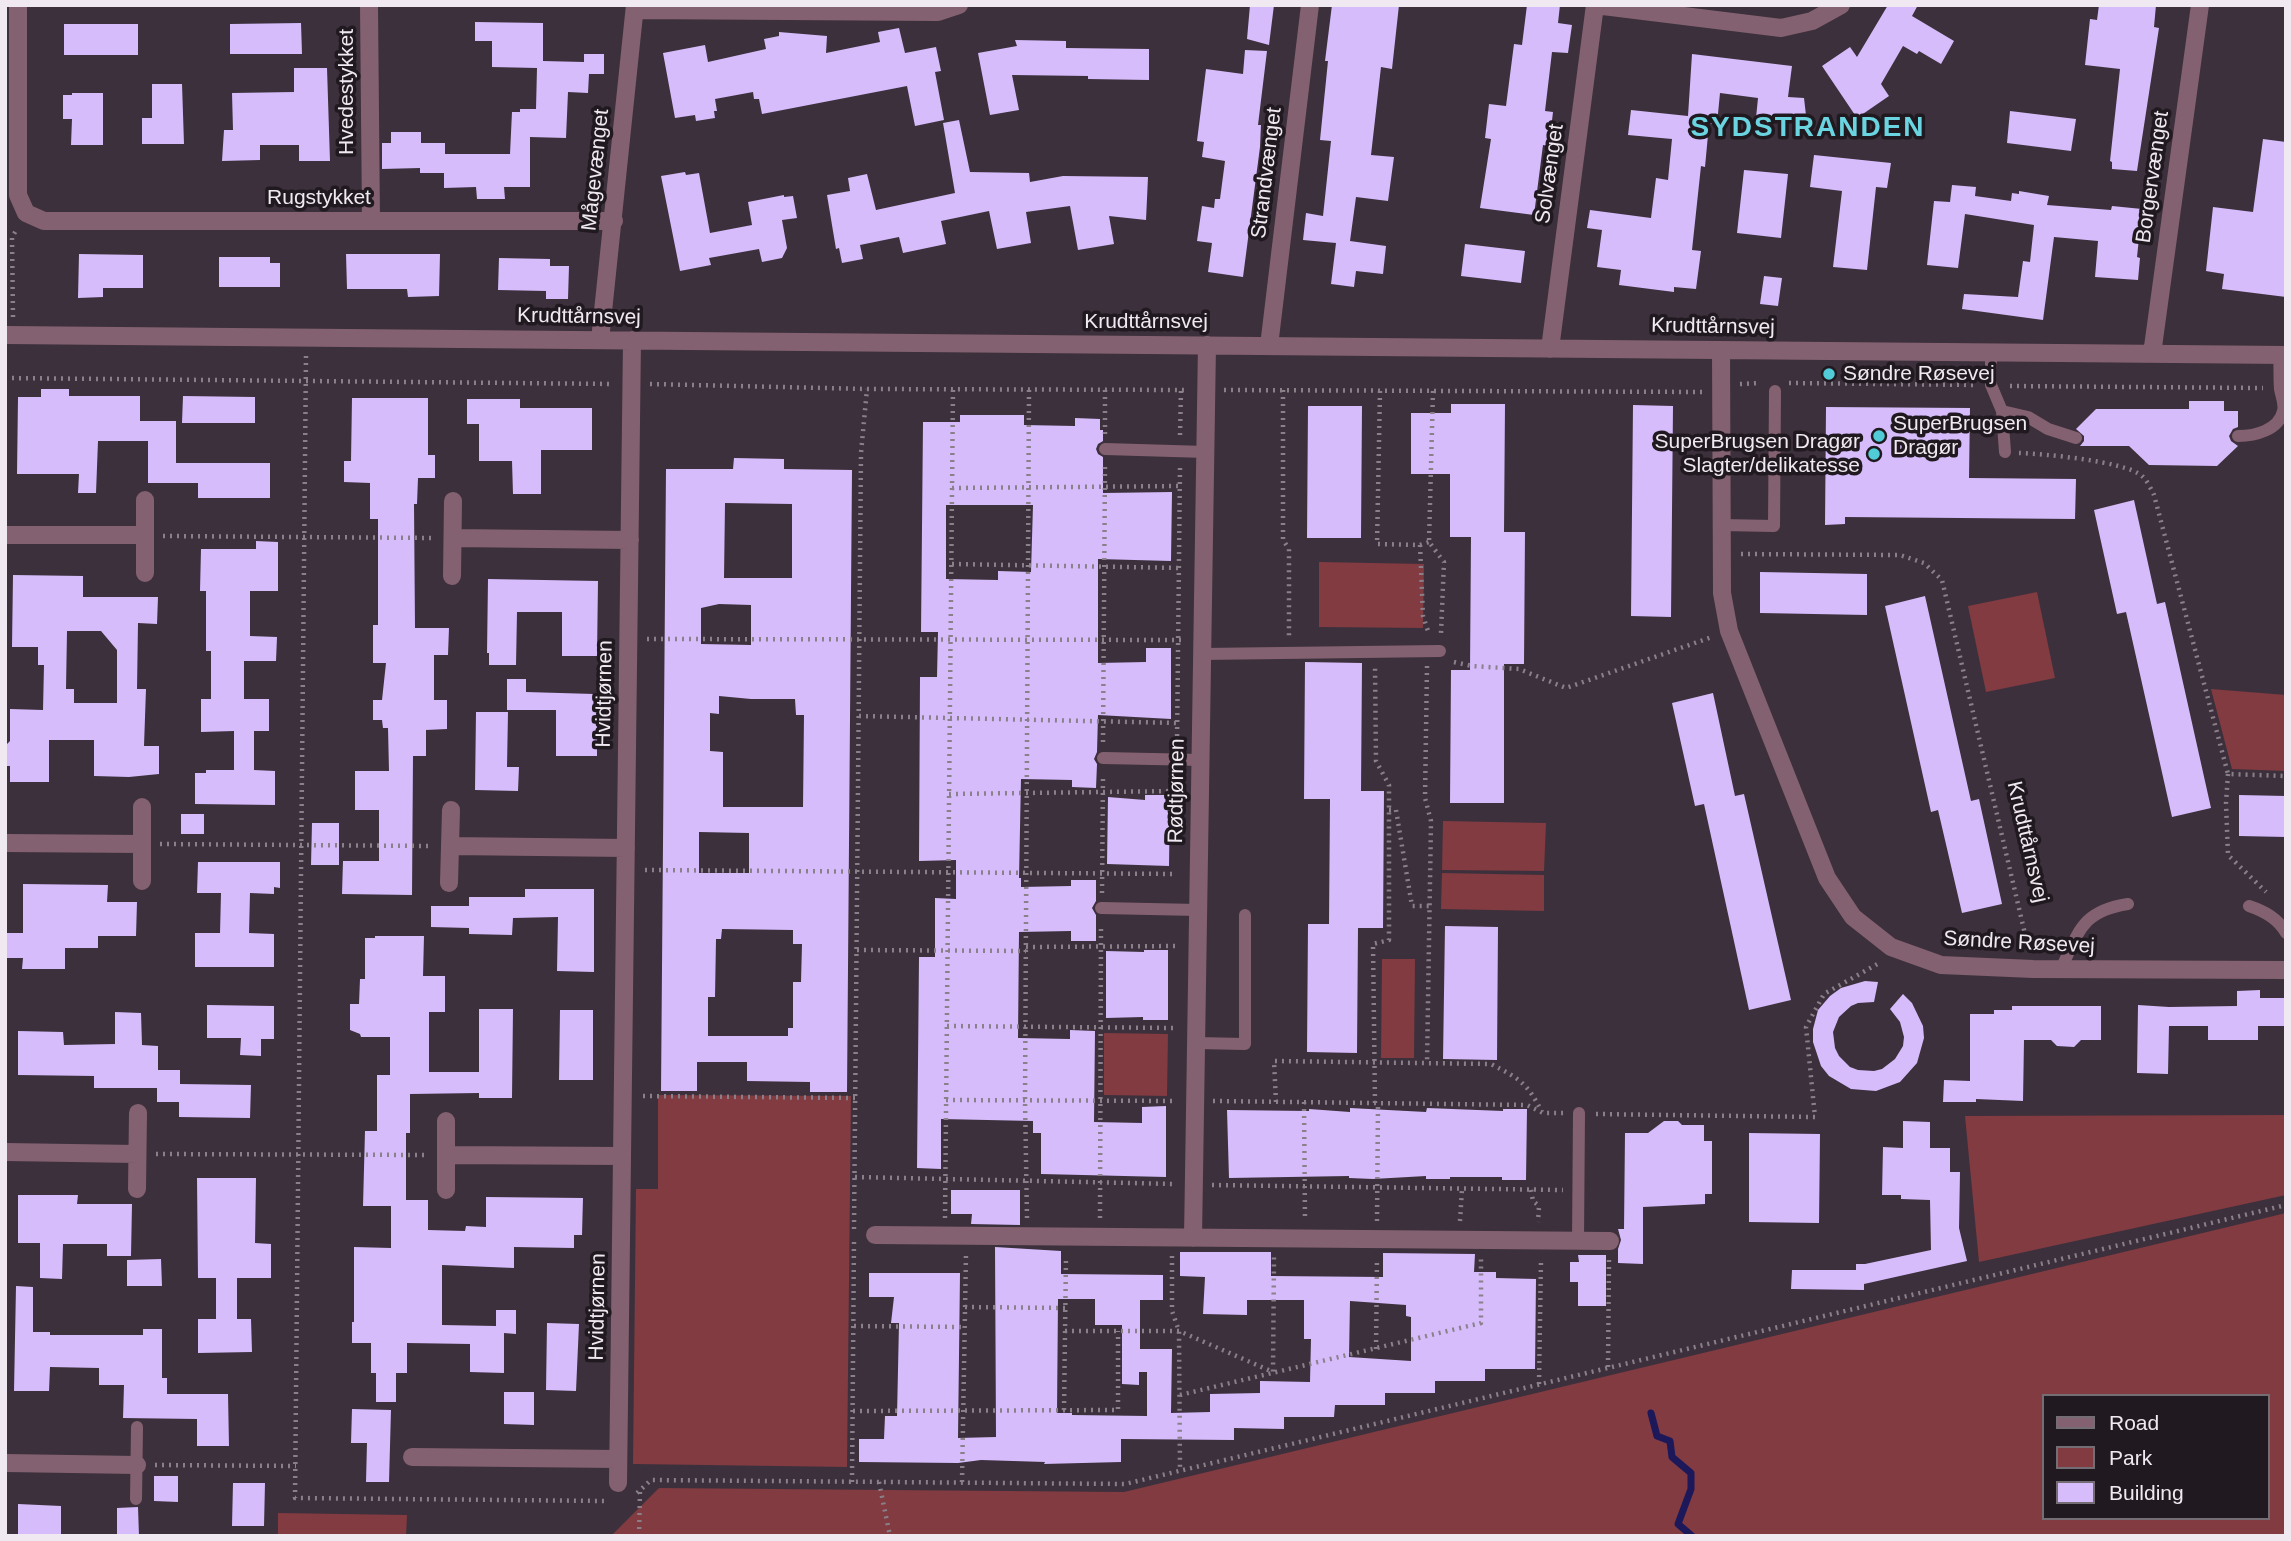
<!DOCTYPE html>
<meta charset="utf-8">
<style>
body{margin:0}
#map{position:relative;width:2291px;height:1541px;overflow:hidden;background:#3c303c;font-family:Arial,sans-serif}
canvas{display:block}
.frame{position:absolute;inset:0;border:7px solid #f1e9f1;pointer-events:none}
.legend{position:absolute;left:2042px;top:1394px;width:228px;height:126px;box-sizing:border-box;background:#201a20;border:2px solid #746d74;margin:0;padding:9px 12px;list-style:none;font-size:21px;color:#f1e9f1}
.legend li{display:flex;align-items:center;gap:14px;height:35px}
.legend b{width:35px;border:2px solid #746d74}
</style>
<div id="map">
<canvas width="2291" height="1541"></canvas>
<div class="frame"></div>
<ul class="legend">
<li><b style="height:9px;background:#846170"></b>Road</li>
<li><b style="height:19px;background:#813b41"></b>Park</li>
<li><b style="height:19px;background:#d6bcfb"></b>Building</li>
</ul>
</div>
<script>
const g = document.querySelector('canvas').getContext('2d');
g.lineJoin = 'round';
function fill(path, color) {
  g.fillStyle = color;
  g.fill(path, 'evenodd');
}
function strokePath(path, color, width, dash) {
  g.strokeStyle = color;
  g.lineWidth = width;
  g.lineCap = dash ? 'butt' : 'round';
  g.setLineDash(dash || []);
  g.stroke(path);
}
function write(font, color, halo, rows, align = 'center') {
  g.font = font + ' Arial,sans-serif';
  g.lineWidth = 7;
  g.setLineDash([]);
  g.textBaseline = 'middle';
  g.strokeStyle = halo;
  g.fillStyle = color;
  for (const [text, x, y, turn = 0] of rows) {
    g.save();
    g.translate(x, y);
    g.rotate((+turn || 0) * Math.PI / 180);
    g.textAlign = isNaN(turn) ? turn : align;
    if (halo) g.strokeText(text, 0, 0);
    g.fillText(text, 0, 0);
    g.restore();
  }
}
const green = new Path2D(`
 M1319,562L1424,564L1423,628L1319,627Z
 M2037,592L2055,678L1986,692L1968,606Z
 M2211,689L2286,695V771L2232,769Z
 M1443,821L1546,823L1544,871L1442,870Z
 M1442,873L1544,875V911L1441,909Z
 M1382,959H1415L1414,1058H1381Z
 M1104,1033L1168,1034L1167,1096L1104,1095Z
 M658,1095L851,1096L847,1467L633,1464L636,1189H658Z
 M2286,1115V1195L1979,1262L1965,1116Z
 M2286,1213V1536H611L659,1488L1124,1492ZM2044,1396H2268V1518H2044Z
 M278,1513L407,1515L406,1536H278Z`);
const stream = new Path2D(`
 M1651,1413L1657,1436L1670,1441L1672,1457L1691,1473V1489L1678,1524L1692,1536`);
const building = new Path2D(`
 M1250,5H1274L1269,45L1247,39Z
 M1332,5H1399L1392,69L1381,67L1371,155L1394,157L1388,201L1356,197L1350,241L1386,246L1383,274L1356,271L1354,287L1331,284L1336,243L1303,240L1306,213L1323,216L1331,141L1320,140L1328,61H1325Z
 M1527,5H1560L1558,23L1572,25L1568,53L1552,52L1545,111L1553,112L1549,146L1543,145L1534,215L1480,208L1491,139L1485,138L1489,104L1506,106L1514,44L1522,45Z
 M1888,5H1918L1912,16L1954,41L1941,64L1919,51L1917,54L1903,46L1881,84L1889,96L1857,118L1822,66L1850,47L1857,57Z
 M2099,5H2156L2154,27L2159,28L2137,171L2112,169V162L2110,161L2120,69L2085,65L2090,19L2097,20Z
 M475,22L543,23V61L584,62V54H604V74H589L588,93L568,92L566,138L530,137V187H504L505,199H477L476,187L444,188V173H420V168L382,169V143H391V132H421V143H445V154H510L512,112H520V109H536L537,68L492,67V41H475Z
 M301,23L302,54H230V24Z
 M64,24H138V55H64Z
 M899,28L905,53L936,47L941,71L935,72L944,120L915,126L907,86L762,114L759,99H754L753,92L715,99L717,111H714L715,118L696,121L695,115L675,118L663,53L705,45L708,62L766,49L764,39L779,36V32L827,36L826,53L880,42L878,32Z
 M1015,40L1066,41V48L1149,49V80L1088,79V76L1012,75L1019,110L990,115L978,53L1017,46Z
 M1245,50L1267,51L1258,125H1261L1260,147L1243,277L1208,272L1212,243L1197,241L1202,206L1214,208L1215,199H1220L1225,161L1202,157L1204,142L1197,141L1206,69L1243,74Z
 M1692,54L1792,66L1788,97L1804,98L1807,124L1756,118L1758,98L1720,93L1717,124H1709L1705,167L1701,166L1692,250L1701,251L1696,289L1674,287V292L1619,285L1621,270L1597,267L1602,230L1587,228L1590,210L1651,218L1656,178L1668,180L1672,139L1628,135L1631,110L1688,116Z
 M294,68H327L330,161H299V145H260V160L222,161L224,130H233L232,93L294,92Z
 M152,84H182L184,144H142V118H152Z
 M72,93H103V145H71L72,119H63V95H72Z
 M2010,111L2076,119L2071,151L2007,143Z
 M959,120L970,172L1029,173L1030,182L1063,176L1148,177L1146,220L1109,216L1114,244L1078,250L1070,206L1026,212L1031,243L997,249L989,211L941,221L946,244L903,253L899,237L860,245L863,259L842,263L839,248L836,249L827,195L850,191L848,178L867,174L876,210L955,193L943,123Z
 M2263,139L2286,142V297L2222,289L2224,274L2206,271L2213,207L2253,212Z
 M1814,155L1891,163L1887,188L1876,187L1867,270L1833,267L1842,191L1810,187Z
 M1744,170L1788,174L1781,238L1737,233Z
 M685,172L686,175L699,173L710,233L752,225L748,202L784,195V197L793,196L797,218L782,220L787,248L782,258L762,262L759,249L709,258L711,265L680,271L661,176Z
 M1952,185L1976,187L1975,196L2011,201L2012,193L2019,194V191L2049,196L2047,205L2111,210L2112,206L2142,209L2137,257L2140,258L2138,280L2095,277L2098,241L2054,237L2043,320L1962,309L1964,294L2018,297L2023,261L2030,262L2034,225L1965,214L1958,268L1927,265L1934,201L1950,202Z
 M1465,244L1525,251L1521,283L1461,276Z
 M79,254L143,255V288H103V297L78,298Z
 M346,254H440L439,296L408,297L407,289H347Z
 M219,257H270V263H280V287H219Z
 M499,258L550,259V266H569L568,299H546V291L498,290Z
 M1764,276L1782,278L1778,306L1760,304Z
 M41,389H69V396H140V421H176V463H270V498H198V483H148V441H98L96,493H78L79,474H17L18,397H41Z
 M183,396L255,397V423H182Z
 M352,398H428V455H435V478H418L417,504H414L415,628H449L448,655H434V700H447V729L426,730V756H413L412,895L342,894L343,861H379V810H355V771H389L388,728H383L382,720H373V700H382L386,663H373V625H378V519H370V483L344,482V461H351Z
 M467,399H520V408H592V450H541V494H513L512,461H479V424H467Z
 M2189,401H2224V411H2238V427L2233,429L2229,436L2231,441L2238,446L2217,466L2149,465L2129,446H2080L2084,441V436L2076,429L2096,409H2189Z
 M1451,404H1505L1504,532H1525L1524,664H1504V803H1450L1451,670H1470L1471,537H1450V474H1411V413H1451Z
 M1633,405L1673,406L1671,617L1631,616Z
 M1308,406H1362L1361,538H1307Z
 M1826,407L1970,408L1969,478L2076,479L2075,519L1845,517V524L1825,525Z
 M960,415H1024V425L1075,426V418L1100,419V430H1103V441L1098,444L1096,449L1098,454L1103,457V493L1172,492L1171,561L1098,559V663L1146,662V648H1171V719L1098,715L1097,752L1094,759L1097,764L1096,788L1072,787V780L1021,779L1019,878H1021V887L1071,886V880H1096V901L1092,908L1096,915V941H1071V931L1019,932L1018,1038L1070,1039V1030L1095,1031L1094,1122L1142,1123V1107L1166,1106V1177L1041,1174V1133H1033V1121L941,1119V1169L917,1168L919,957H935V898L956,899V860L919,861L920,677H937L938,632H921L923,422H960ZM946,505H1033L1031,572L998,571V580L946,579Z
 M734,458L784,459V469L852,470L847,1092H810V1082L747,1081V1062H697V1091H661L666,469H733ZM725,503L792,504V578H724ZM719,604L751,605V645L701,644V608ZM719,696L751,699H795L796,715H804L803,807H723V752L710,751V713L719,714ZM699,832L749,833V873H699ZM722,929L793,930V944H802L801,982H793V1028H788V1036H708V997H715L716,939H721Z
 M2134,500L2157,604L2165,602L2211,808L2172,817L2126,612L2117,614L2094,510Z
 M256,541L278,542V591H250V636L277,637L276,661H244V699H269V731H254V770L275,771V805L195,804V773H206V770H234V731L201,732V699H211V651H206V591H200L201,549H256Z
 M1760,572L1867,574V615L1760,613Z
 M13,575L83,576V597H158L157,624L138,623L137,689H146L144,746H159V774L129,777L94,776V740H49V782H10V766H5V746L10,741V709L43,710L44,665H38V647H12ZM67,631H101L117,650V703H74V689H66Z
 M488,579L598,581L597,656H562V612H517L516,665H489V653H487Z
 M1925,596L1971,801L1979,799L2002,904L1962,913L1938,810L1931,812L1885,606Z
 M1305,662L1362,663L1361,791H1384L1383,928H1358L1357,1053L1307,1052L1308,924H1329L1330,799H1304Z
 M507,679H526V692L594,694V706H597V756H556V710H507Z
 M1713,693L1735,796L1744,794L1791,1000L1749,1010L1704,804L1695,806L1672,703Z
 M476,712H508L507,767H519L518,791L475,790Z
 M1145,795H1170L1169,866L1107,864L1108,797L1145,800Z
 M2239,795L2286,796V837L2239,836Z
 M181,814H204V834H181Z
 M312,823H339V865H311Z
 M198,862H280V888L274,887V894L250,893L249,933L274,934V967H195V933H220L221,893H197Z
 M23,884L108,885L107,902H137L136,936H98V948H65V969H22L23,958H5V933H23Z
 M525,889H594V972L557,971L558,917L513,918L512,935L469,934V928L431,927V906H469V897H525Z
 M1445,926L1498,927L1497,1060L1443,1059Z
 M375,936H424L423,976H445V1012H429V1072H479V1009H513L512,1098H479V1093L410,1094V1133H406V1200H428V1230L465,1231L466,1226L486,1227V1197L583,1198L582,1235H574V1248L514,1247V1268L442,1265V1325L496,1326V1310H516V1334L504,1333V1373L470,1372V1344L407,1343V1373H396V1402H376V1373H371V1343H352V1322H354V1247L391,1248V1206H363L365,1131H377V1075H390V1037H361L360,1034L350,1030V1004H359L360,979H365V938H375Z
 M1144,950H1168V1020H1143V1017L1106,1018V951L1144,952Z
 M1865,981L1878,982L1874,1002L1858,1003L1851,1006L1839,1017L1833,1032L1835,1048L1839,1056L1850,1067L1858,1070L1874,1071L1882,1069L1895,1059L1903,1046L1904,1037L1900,1022L1890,1009L1903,994L1912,1003L1923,1026L1924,1038L1917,1063L1900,1082L1876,1091L1851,1089L1829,1076L1821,1066L1813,1042V1029L1818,1010L1830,996L1841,988Z
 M2260,990V998H2286V1026H2258V1040H2208V1026H2169L2168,1074L2137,1073L2138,1005L2169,1007L2237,1006V991Z
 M207,1005L274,1006V1039H261V1056L240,1055L241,1038H207Z
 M2012,1006H2101V1040H2081L2074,1047L2057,1046L2051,1040H2024L2023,1101L1976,1099V1102H1943L1944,1080L1970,1081V1014H1994V1010H2012Z
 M560,1010H593V1080H559Z
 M115,1012L141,1013L142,1045L158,1046V1070H180V1084L251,1085L250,1118L179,1117V1102H157V1088H94V1076L18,1075V1031L63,1032L64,1045L115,1044Z
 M1350,1108L1426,1112L1427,1108L1503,1111V1109H1527L1526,1180H1502V1177H1450V1179H1426V1176L1373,1179L1349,1178V1176L1229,1178L1227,1110L1309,1111V1109L1350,1112Z
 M1664,1121H1678L1682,1125H1704V1141H1712V1194H1705V1204L1643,1207V1264L1618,1263V1249L1621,1240L1618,1229H1624L1625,1133H1648Z
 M1903,1121L1930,1122V1148H1950V1172H1960L1959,1228L1967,1261L1864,1284V1290L1791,1289L1792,1270H1856V1264H1865L1931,1250L1930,1200L1901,1199V1195H1882L1883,1147L1903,1148Z
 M1749,1133L1820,1134L1819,1223L1749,1222Z
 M197,1178H256L255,1243L271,1244V1278H237V1319H251L252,1352L198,1353V1319H216V1278H198Z
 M951,1190H1020V1225L971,1224L972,1214H951Z
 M18,1195H78L77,1204H132L131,1256H107V1244H63L62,1279L40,1278V1243H18Z
 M995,1247L1061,1251V1274L1163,1275V1300H1140V1349H1172L1171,1413L1210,1412V1394L1260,1393V1381L1310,1382L1311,1339H1304V1300H1247V1315L1203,1314L1205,1277L1180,1276V1252H1271V1276L1383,1277V1253L1475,1254L1474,1272H1496V1278L1536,1279L1535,1369H1485V1381H1435V1393H1385V1405H1335L1334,1417H1284V1429L1234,1428V1440L1121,1439V1462L1044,1464L1045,1462L981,1460L958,1463L859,1462V1439H884L885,1416H897L899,1323H891L894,1297H869V1273H960L958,1438L996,1437ZM1058,1299H1095V1325H1122V1384L1139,1385V1372H1147V1416L1072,1415V1413H1057ZM1350,1301L1406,1305V1316L1411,1317V1361L1349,1357Z
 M1578,1255H1606V1306H1578V1282H1570V1262H1579Z
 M161,1259L162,1286H127V1260Z
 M16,1286L33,1287V1332H50V1335H143V1329H162V1378H167V1394H228L229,1446H197V1419L123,1418L124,1385H99V1368L50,1367L49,1391H14Z
 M547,1323L579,1324L576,1391L546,1390Z
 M504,1392H534V1425L504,1424Z
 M352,1409L391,1410L389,1482H366L367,1443H351Z
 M154,1476H178V1502L154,1501Z
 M233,1483H265L264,1526H232Z
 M18,1504L61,1506V1536H18Z
 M138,1507L139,1536H117V1508Z`);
const path = new Path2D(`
 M13,317L12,237L17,229
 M306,356L295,1498L607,1501
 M5,378L613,384
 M1789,383L1976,385
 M650,384L867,389L1187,390
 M1740,384L1759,383
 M2010,386L2263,388
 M1224,390L1702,392
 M1283,390V540L1289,549V638
 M1380,391L1377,544L1420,545L1429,542
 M1433,391L1429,542L1444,562L1441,633
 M1105,434V390
 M1180,435L1181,390
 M2019,453C2044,454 2125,461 2142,476C2147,480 2151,489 2154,495L2228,774L2286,776
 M952,488L1180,486
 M163,536L434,538
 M1420,545L1423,616L1429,634
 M1741,554L1900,555L1924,563L1942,580L2029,951
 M952,564L1179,568
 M647,639L1181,640
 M1454,662L1472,666L1519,669L1566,688L1712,637
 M1427,666L1425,798L1431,821L1427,1063
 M859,716L1177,723
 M1103,742L1105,464
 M1177,743L1180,468
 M2228,774L2226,803L2228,855L2266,892
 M949,794L1177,791
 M1389,810H1396L1412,906H1429
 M1176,820L1177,776
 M160,844L432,846
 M645,870L1176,874
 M1102,893L1103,775
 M1026,947L1179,946
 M857,950L1026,951
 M947,1026L1174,1028
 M643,1096L855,1098
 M946,1100L1177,1101
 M1213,1101L1527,1105L1543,1113H1563
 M1276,1102L1274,1061L1491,1064C1520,1079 1527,1083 1542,1112
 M1304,1102L1305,1220
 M1375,1103L1373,944L1389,940V785L1376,761L1375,667
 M1596,1114L1815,1117L1806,1027L1824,994L1881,962
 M156,1154L427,1155
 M855,1177L1175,1184
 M1212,1185L1563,1190
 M1531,1190L1533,1201L1539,1206L1538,1222
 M945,1218L953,389
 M1027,1218L1025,1100L1029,389
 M1100,1218L1101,926
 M1377,1221L1378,1103
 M1460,1221L1462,1189
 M854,1229L861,453L867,389
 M1172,1256V1311L1179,1331L1180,1471
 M965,1307L1065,1308
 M854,1326L965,1327
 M1065,1331H1179L1273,1372L1274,1257
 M1376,1349L1377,1258
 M1608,1367L1609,1260
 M1539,1384L1541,1259
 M1180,1395L1481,1323V1258
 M1064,1410L1066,1257
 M853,1411L1118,1410V1331
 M155,1465L296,1466
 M852,1482L854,1241
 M879,1482L890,1536
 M962,1482L966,1254
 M637,1493L651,1480L1125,1484L2286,1205
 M639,1536L640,1491`);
const lane = new Path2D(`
 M1991,353V385L2002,411L2005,452
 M2002,411L2028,417L2048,429L2076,438
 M2238,436C2255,436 2279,430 2283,411C2285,404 2281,396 2280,389C2279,378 2280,366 2279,355
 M1105,449L1206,452
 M1721,525L1774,526L1775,391
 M1202,654L1440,651
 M1103,758L1201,760
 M2249,906C2264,911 2278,918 2286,933
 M1101,908L1198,910
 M2061,969C2079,931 2082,911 2128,904
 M1196,1043L1245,1044V915
 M1578,1240L1579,1113
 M136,1499L137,1427`);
const street = new Path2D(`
 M18,5V195L26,213L44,221H614
 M369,5L371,221
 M1595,5L1781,28L1812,21L1841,5
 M635,10L938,12L959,5
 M5,335L2286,355
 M600,340L635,5
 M1269,346L1310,5
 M1550,349L1595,5
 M1721,350L1722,593L1729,631L1827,878L1853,917L1891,947L1941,965L2033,969L2286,970
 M2152,354L2200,5
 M5,535H145
 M453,538L630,540
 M145,573V500
 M452,576L453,501
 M5,843L142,844
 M450,846L626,848
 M142,881V807
 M449,883L451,810
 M5,1152L137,1154
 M446,1155L622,1156
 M137,1189L138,1113
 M446,1190V1121
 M875,1235L1610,1241
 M1193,1238L1207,345
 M412,1457L618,1459
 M5,1463L137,1465
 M618,1483L632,340`);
const markers = [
 [1829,374,7,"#52cbd8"],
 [1879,436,7,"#52cbd8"],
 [1874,454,7,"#52cbd8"]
];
const streetNames = [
 ["Hvedestykket",347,92,-90],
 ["Mågevænget",596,170,-84],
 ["Strandvænget",1267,173,-83],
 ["Solvænget",1550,174,-82],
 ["Borgervænget",2153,177,-82],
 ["Rugstykket",319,198],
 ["Krudttårnsvej",579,317,1],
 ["Krudttårnsvej",1146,322],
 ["Krudttårnsvej",1713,327,1],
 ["Hvidtjørnen",605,694,-89],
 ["Rødtjørnen",1177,791,-89],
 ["Krudttårnsvej",2027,842,77],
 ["Søndre Røsevej",2019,943,3],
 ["Hvidtjørnen",598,1307,-89]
];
const poiNames = [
 ["Søndre Røsevej",1843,374],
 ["SuperBrugsen",1893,424],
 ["Dragør",1893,448],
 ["SuperBrugsen Dragør",1860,442,"right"],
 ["Slagter/delikatesse",1860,466,"right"]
];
const districtNames = [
 ["SYDSTRANDEN",1808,128]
];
fill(green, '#813b41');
strokePath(stream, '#1c185a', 7);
fill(building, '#d6bcfb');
strokePath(path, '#8a808a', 4.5, [2, 5]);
strokePath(lane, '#846170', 12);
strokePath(street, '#846170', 18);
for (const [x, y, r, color] of markers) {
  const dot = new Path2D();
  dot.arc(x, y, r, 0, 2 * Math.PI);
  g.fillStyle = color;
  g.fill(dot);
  strokePath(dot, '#201a20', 2.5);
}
write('21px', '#f1e9f1', '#201a20', streetNames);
write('21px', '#f1e9f1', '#201a20', poiNames, 'left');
g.letterSpacing = '2px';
write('bold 28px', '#6ad5e1', '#201a20', districtNames);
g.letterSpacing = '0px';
</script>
